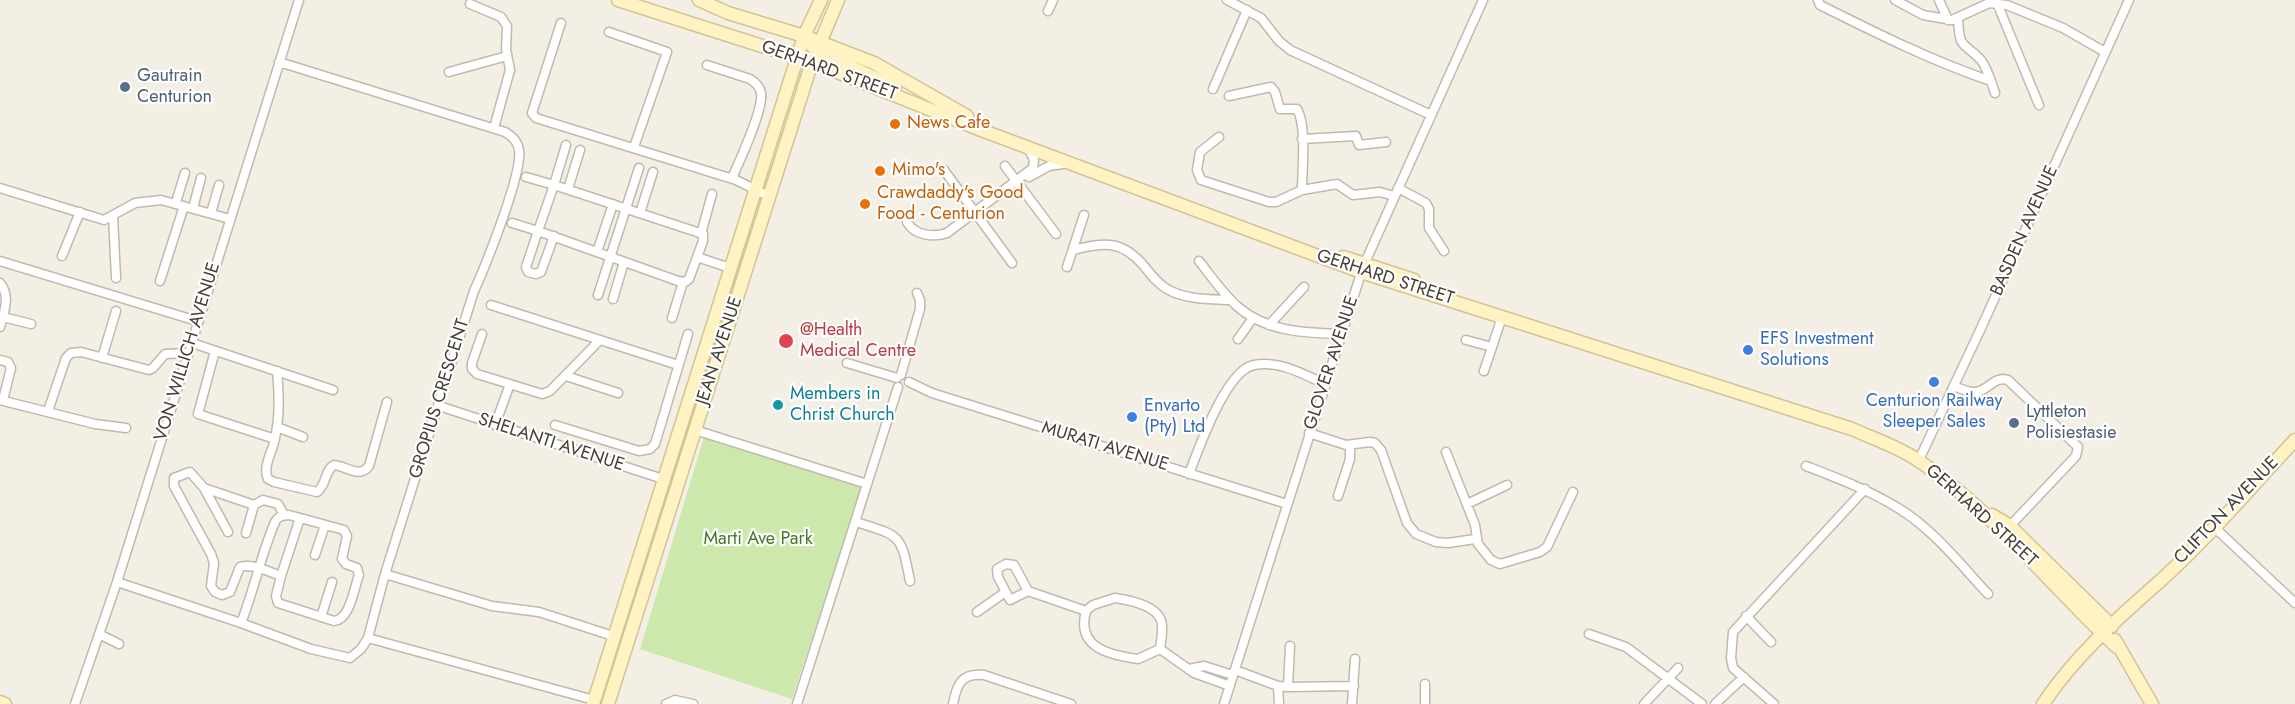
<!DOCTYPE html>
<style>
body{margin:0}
canvas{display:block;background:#f3efe5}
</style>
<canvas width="2295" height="704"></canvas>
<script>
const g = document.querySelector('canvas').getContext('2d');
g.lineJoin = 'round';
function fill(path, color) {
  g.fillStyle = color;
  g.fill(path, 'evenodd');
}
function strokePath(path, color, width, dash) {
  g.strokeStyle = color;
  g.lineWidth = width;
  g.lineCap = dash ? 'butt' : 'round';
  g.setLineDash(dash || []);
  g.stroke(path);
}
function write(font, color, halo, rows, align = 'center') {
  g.font = font + ' Jost,sans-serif';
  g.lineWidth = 4.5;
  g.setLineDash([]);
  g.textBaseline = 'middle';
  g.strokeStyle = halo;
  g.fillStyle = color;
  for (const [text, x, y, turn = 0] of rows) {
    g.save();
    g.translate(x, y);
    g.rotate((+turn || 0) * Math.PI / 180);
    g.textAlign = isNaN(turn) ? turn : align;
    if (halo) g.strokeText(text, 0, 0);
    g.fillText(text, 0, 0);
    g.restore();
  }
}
const green = new Path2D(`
 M704,437L862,486L792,699L640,649Z`);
const street = new Path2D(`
 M1227,0L1261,18L1279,41L1290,50L1431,115
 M1818,0L1820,5C1876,33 1932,61 1991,81C1988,74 1985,64 1980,59C1961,40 1960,50 1958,19
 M1895,0L1923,15L1952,20L1989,3L2007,5L2063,28L2105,52
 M1939,0L1948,20
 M1997,3L2039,105
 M470,4L501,17L507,26L506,49L510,70L494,128
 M1048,11L1053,0
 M561,23L532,113L536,118L736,180L770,197
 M609,32L667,52L634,147
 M707,65L750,79C755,82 760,87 761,93C764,109 739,162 732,178
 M449,72L507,56
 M1991,81L1995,93
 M1213,89L1247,10
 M1229,96L1271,87L1275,92L1280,109H1297C1307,126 1302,170 1302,190L1337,184L1353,195L1380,192L1394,196
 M1219,137L1200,152L1197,170L1201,180L1269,202H1276L1302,190
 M1302,139L1356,136L1359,145L1386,142
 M1005,166L1056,234
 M944,170L1012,263
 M526,177L554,185L566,145
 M1029,177L1049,166L1063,164
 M554,185L703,234V241L689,279L685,282L678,281L538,231Z
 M0,188L104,220L135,203L161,200L230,219
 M1398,188L1426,203L1429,209V228L1444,251
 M568,189L580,150
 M176,202L185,173
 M193,208L201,178
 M211,213L219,185
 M640,213L653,172
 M113,216L116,278
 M907,222C914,235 933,238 947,233L1033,168L1034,160L1028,147
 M512,223L538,231L526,267L528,272L536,274L541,272L554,236
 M701,234L712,194
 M1073,250C1105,242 1122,240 1144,266C1151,275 1158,284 1167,289C1186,300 1210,299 1231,300
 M597,252L613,204
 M62,256L80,212
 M697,257L730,268
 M0,261L197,321
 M1199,261C1211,276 1223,294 1238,307C1267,332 1305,333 1341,334
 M1067,267L1084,215
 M160,281L184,206
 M0,283C11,296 4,312 0,327
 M598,295L639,168
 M613,299L624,262
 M491,305L678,365
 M3,317L31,324
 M672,318L683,282
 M1269,325L1304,287
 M482,334L472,363V369L477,374L542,394L550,391L599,341
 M1238,339L1253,318
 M1466,340L1492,347
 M192,343L333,390
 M215,351L198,414L275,439
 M102,358L116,311
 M0,360L8,362L11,368L3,400
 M847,363L897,378
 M277,371C279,394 280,415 275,438C273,451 262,467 268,479L274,482L317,492C327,485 324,471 334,465C347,466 359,479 369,466L387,402
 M1484,371L1502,317
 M901,375L920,309V300L917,293
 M566,376L618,393
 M909,382L932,393L1287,504
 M1954,386C1960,388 1966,392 1973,392C1987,393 1994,375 2008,380L2078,447L2076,456L2008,528
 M0,400L95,424L126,428
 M439,406L663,479
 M48,411L66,358L71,353L81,352L149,370L153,368L165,354L188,353
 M495,425L510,384
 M555,425L639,451L650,449L655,444L688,334
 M277,427L303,437
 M695,430L867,484
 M1309,433L1346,445L1370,442L1375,443L1381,450L1407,523L1416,534L1436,542L1448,543L1475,539
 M1446,452L1475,525L1478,544L1491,560L1500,564L1540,552L1547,547L1573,492
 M1919,460L1982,326L2129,0
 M1806,466C1837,478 1869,490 1898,508C1933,529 1960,564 1988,594
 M1189,474C1199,448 1226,370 1254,365C1279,360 1303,374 1325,384
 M204,488L228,532
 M1338,496L1350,459V445
 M1467,504L1507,485
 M254,505L263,500L278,504L284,515
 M856,522C901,536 901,534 910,581
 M2214,527L2295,603
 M315,555L325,525
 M385,574L492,606L539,612L613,636
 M281,576L300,518
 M117,582L241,623L311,649L350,658L361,649L368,638L385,574L474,291C485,267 523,173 519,150C518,141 512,136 505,132L279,62
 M1028,591L1010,600L998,577L997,569L1006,564L1014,565L1028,591L1086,611
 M1115,598C1129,600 1155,605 1161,620C1164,629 1161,640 1160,649L1138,659C1108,655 1076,647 1086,611L1093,605Z
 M977,612L1004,593
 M1746,616L1771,642
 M321,617L332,582
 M241,623C254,590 261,555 275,522C277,518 277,519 281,516L289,515L344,530L347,536L342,559L346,564L357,568L359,575C354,588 350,620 334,621L278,603L276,596L281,576C269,572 252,563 240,567L230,592L222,595L215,592L211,586L214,563L211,554L174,486V478L190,472L204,488L254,505L246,533
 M99,634L119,644
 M1589,634L1626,647L1702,704
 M368,638L594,700
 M1160,649L1194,673L1230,686
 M1189,669L1204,666L1233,675
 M1235,670L1278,686L1288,687L1354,686
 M1278,686L1279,704
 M1288,687L1290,646
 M75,704L117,582L299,0
 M666,704L675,700L693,704
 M797,704L898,387
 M953,704C957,683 962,673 984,675L1071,704
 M1224,704L1363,267L1483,0
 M1352,704L1355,659
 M1425,704V684
 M1644,704L1678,668
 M1715,704L1744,677
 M1774,704L1733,668L1731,658L1733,632L1865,489`);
const secondary = new Path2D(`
 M618,0L812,62L981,130L1361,272L1852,429C1874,439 1899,447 1919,461C1992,509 2052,588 2117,647
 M699,0L728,13L804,36L874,63L967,116
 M812,46L822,54L895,87
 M1343,257L1414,280
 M1992,515L2010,526L2112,626
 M2115,640L2152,704
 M0,702L5,704
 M593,704L804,36L821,0
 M608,704L812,62L838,0
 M2043,704C2074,657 2118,618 2159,582C2208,538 2251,487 2295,440`);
const markers = [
 [125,87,6,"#5c6f8a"],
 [895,124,6,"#e8710a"],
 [880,171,6,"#e8710a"],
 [865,204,6,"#e8710a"],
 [786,341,8,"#e0444e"],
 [1748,350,6,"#3f7fe0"],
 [1934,382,6,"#3f7fe0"],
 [778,405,6,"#0f9aa8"],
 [1132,417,6,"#3f7fe0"],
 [2014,423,6,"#5c6f8a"]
];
const streetNames = [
 ["GERHARD STREET",829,71,20],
 ["BASDEN AVENUE",2025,231,-66],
 ["GERHARD STREET",1385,278,18],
 ["JEAN AVENUE",720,351,-72],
 ["VON WILLICH AVENUE",188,352,-73],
 ["GLOVER AVENUE",1332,363,-72],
 ["GROPIUS CRESCENT",440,399,-73],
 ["SHELANTI AVENUE",551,443,18],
 ["MURATI AVENUE",1105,447,17],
 ["CLIFTON AVENUE",2227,511,-46],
 ["GERHARD STREET",1981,516,42]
];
const serviceNames = [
 ["Gautrain",137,77],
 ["Centurion",137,98],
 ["Lyttleton",2026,413],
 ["Polisiestasie",2026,434]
];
const foodNames = [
 ["News Cafe",907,124],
 ["Mimo's",892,171],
 ["Crawdaddy's Good",877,194],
 ["Food - Centurion",877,215]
];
const healthNames = [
 ["@Health",800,331],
 ["Medical Centre",800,352]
];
const shopNames = [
 ["EFS Investment",1760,340],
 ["Solutions",1760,361],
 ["Centurion Railway",1934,402,"center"],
 ["Sleeper Sales",1934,423,"center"],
 ["Envarto",1144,407],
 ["(Pty) Ltd",1144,428]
];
const cultureNames = [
 ["Members in",790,395],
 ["Christ Church",790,416]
];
const parkNames = [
 ["Marti Ave Park",758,540]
];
fill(green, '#cce8ad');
strokePath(street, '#c1baaa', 11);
strokePath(secondary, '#d4c494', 15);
strokePath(street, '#fff', 8);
strokePath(secondary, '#fff2c3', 12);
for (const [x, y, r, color] of markers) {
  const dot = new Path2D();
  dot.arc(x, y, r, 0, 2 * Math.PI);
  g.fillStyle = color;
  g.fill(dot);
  strokePath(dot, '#fff', 2);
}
write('18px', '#453f34', '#fff', streetNames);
write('18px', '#4e5e75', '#fff', serviceNames, 'left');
write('18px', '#c56008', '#fff', foodNames, 'left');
write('18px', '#be3a42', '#fff', healthNames, 'left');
write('18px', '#366cbe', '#fff', shopNames, 'left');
write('18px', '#0d838f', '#fff', cultureNames, 'left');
write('18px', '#447827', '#fff', parkNames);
</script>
